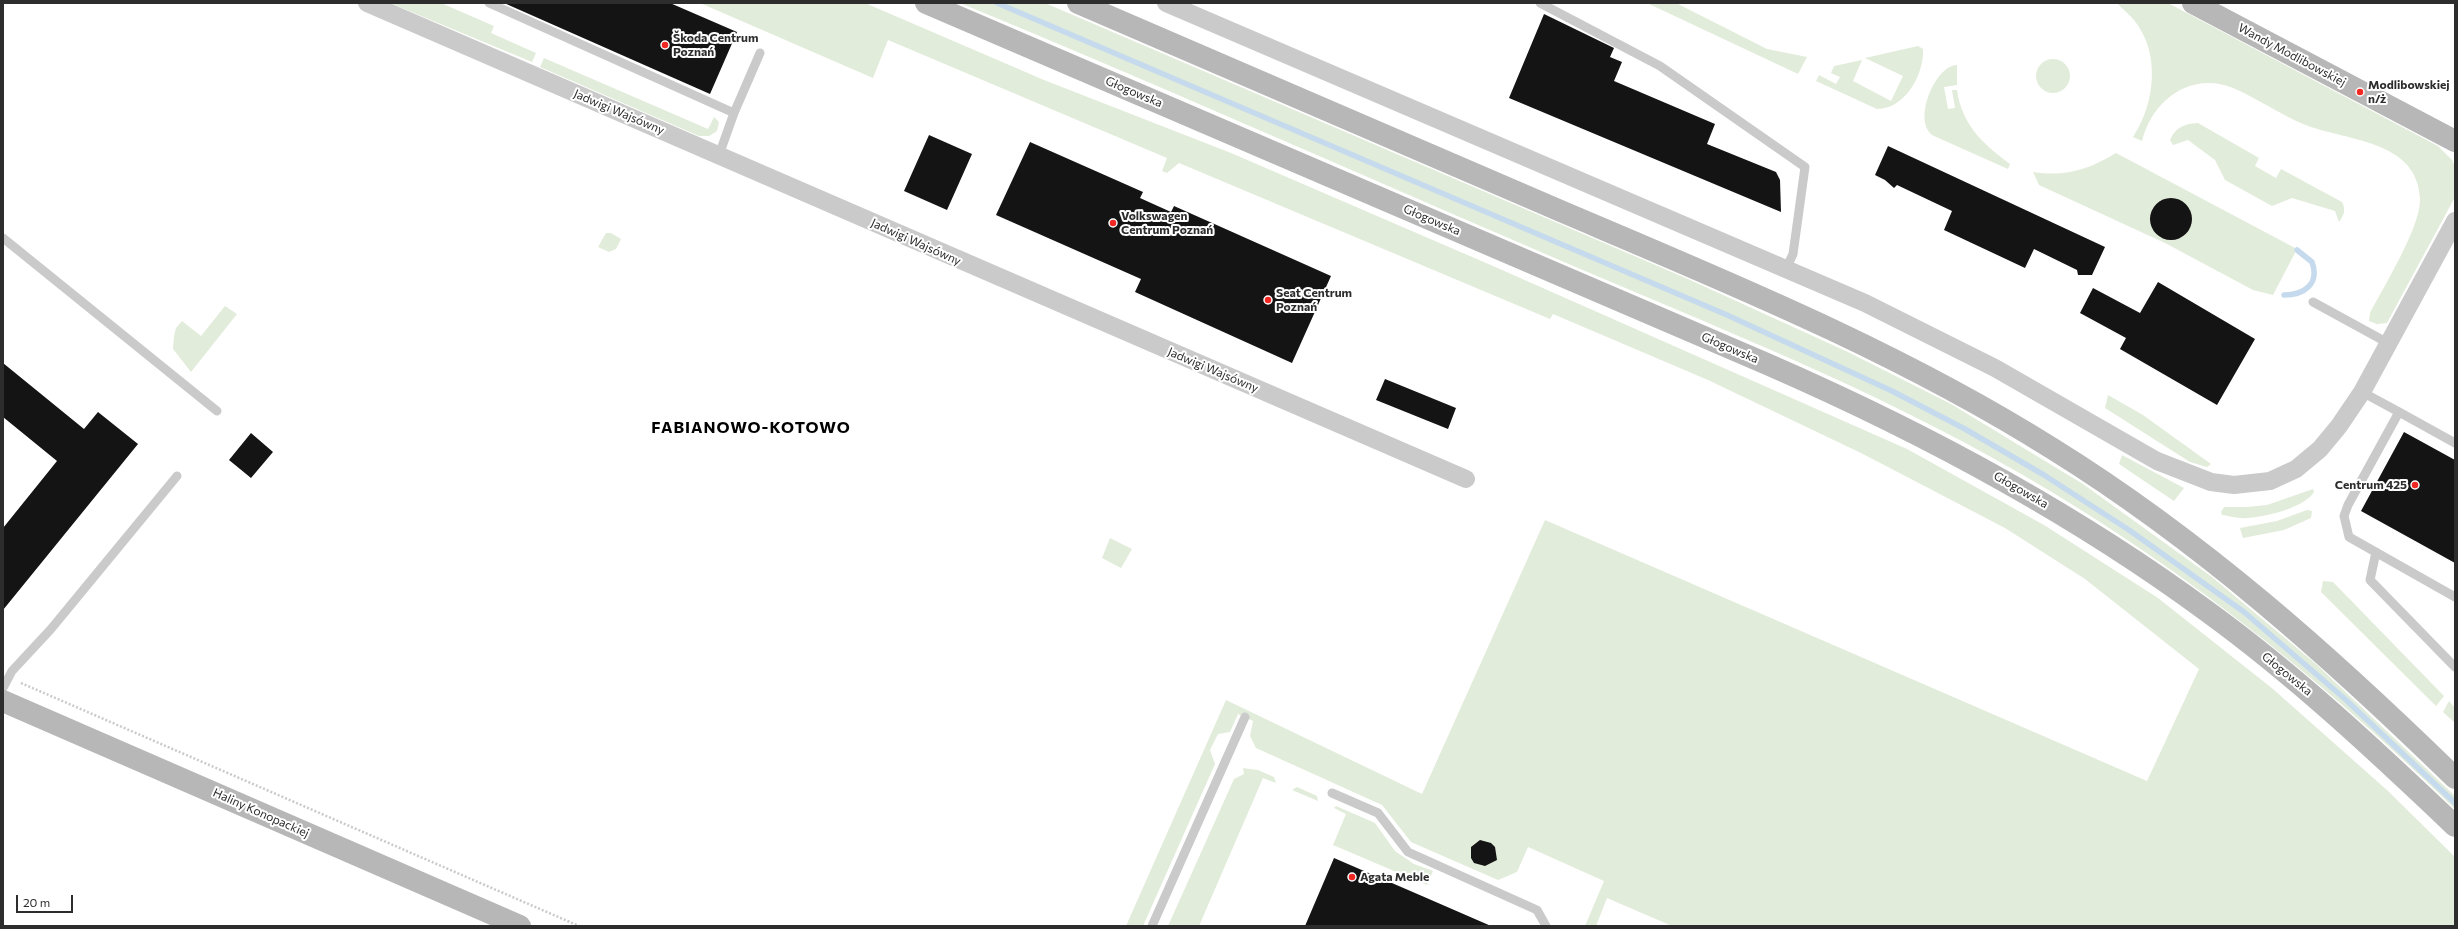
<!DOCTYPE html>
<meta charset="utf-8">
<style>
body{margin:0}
#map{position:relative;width:2458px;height:929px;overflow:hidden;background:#fff;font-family:Commissioner,sans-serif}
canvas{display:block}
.frame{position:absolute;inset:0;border:4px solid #2d2d2d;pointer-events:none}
.scale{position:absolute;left:16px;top:895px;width:57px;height:18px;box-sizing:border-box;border:2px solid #2d2d2d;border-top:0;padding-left:5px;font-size:12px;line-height:14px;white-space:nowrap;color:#2d2d2d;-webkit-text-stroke:3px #fff;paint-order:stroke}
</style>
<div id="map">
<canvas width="2458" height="929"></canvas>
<div class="frame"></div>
<div class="scale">20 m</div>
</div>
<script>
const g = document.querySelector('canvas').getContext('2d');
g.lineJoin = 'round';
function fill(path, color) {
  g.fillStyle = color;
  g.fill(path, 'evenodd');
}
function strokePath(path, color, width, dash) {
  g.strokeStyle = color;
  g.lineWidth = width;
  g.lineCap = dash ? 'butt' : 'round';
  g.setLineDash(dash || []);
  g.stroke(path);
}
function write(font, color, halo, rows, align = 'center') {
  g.font = font + ' Commissioner,sans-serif';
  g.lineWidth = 4;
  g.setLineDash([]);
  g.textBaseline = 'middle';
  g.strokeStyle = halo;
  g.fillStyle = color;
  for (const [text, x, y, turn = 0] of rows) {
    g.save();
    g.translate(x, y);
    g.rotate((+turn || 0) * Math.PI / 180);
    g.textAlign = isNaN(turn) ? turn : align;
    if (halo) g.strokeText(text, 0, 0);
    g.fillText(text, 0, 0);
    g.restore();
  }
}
const green = new Path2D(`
 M390,3H441L494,26L491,33L536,53L532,62Z
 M700,3H865L1044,80L1231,153L1493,266L1907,449L2044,525L2158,598L2273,689L2388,791L2455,857V926H1672L1607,898L1596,926H1585L1604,881L1528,847L1517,872L1498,880L1411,842L1382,805L1256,748L1250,736L1253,721L1238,714L1230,732L1218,734L1210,750L1215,764L1143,926H1126L1226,700L1422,794L1545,520L2147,781L2199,669L2085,579L2005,528L1861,453L1708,380L1553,314L1550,319L1179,163L1167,173L1162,171L1167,158L888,40L873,78Z
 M960,3H1045L1688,279L1848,352L1951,404L2083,484L2212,577L2316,664L2455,796V809C2315,672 2162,551 1991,457C1838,372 1673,310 1513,240C1329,161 1145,79 960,3Z
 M1647,3H1676L1767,49L1807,57L1798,74Z
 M2117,3H2168L2438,146L2452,160L2455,167V197L2387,323L2377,324L2369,321L2370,313C2384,286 2420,228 2420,200C2419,139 2344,141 2303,124C2279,114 2257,98 2233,88C2191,71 2152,100 2142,141L2133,137C2155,104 2161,53 2134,20C2129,14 2122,9 2117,3Z
 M1918,46L1923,49C1924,75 1905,109 1877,109L1816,81L1819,75L1836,84L1840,77L1831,73L1834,66L1862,60L1853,81L1891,101L1903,76L1865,58Z
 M544,58L708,129L714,117L719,122L717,131L709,136H699L540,67Z
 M2036 76a17 17 0 1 1 34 0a17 17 0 1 1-34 0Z
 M1957,65V85L1944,87L1948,109L1955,108L1952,90H1957C1962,125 1983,144 2010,164L2008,169L1934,136C1911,123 1935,65 1957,65Z
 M2198,123L2259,158L2255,166L2276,178L2281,169L2342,202C2346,210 2344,215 2339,222L2335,211L2292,198L2272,206L2225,180L2215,160L2188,140L2173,145L2170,140C2176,127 2184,124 2198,123Z
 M2116,153L2297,249L2273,295L2253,290L2165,243L2039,185L2033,172C2065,177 2088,170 2116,153Z
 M606,233H611L621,239L616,249L609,252L598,247Z
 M225,306L237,314L191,372L173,349L174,336L176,328L182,321L201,336Z
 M2108,395L2143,415L2211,464L2207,467L2190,462L2105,408Z
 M2122,455L2184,488L2174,501L2119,464Z
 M2313,489L2314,492C2304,508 2265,517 2247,518C2239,519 2230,516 2222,515L2221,512L2224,507H2247L2267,505Z
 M2307,510L2312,511L2311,518L2284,530L2243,538L2240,528L2277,521Z
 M1110,538L1132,549L1121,568L1102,558Z
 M2323,581L2333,582L2444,696L2436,706L2321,592Z
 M2449,701L2455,708V723L2443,712Z
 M1243,768L1258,770L1274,777L1276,783L1263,778L1199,926H1168L1234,779L1244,774Z
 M1297,787L1317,796L1318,801L1292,790Z
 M1336,806L1375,823L1395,851L1414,864L1433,871L1427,885L1333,845L1346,814L1334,808Z`);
const stream = new Path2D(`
 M997,3L1727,315L1892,391L1965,429L2044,475L2129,530L2244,612L2345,699L2455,803
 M2284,295C2304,295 2320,284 2312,262L2297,250`);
const building = new Path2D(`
 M504,3H670L737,32L710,94Z
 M1544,14L1614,48L1610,57L1622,62L1614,81L1715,124L1707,144L1776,172L1780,180L1781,212L1509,98Z
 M929,135L972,154L947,210L904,191Z
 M1030,142L1143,192L1140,198L1171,212L1174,206L1331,276L1292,363L1135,292L1141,279L996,215Z
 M1888,146L2105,247L2092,275H2078L2077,270L2034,249L2025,268L1944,230L1952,211L1897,185L1894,188L1885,180L1875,175Z
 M2150 219a21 21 0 1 1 42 0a21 21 0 1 1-42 0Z
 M2158,282L2255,339L2217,405L2120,349L2126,338L2080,313L2093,288L2140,313Z
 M3,363L84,429L98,412L138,444L3,610V528L57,461L3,417Z
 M1385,379L1456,408L1448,429L1376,400Z
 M2404,432L2455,460V563L2361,511Z
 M251,433L273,452L251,478L229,460Z
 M1480,840L1491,843L1495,847L1497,860L1485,866L1474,863L1471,858V847Z
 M1334,858L1422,896L1491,926H1305Z`);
const path = new Path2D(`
 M21,683L579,926`);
const lane = new Path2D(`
 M489,3L734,113
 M1540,3L1660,66L1805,167L1793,254L1786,269
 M719,155L734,113L760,53
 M3,238L217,411
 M2313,302L2388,343
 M2362,392L2399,412L2348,505L2344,516L2349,537L2455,597
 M2399,412L2455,443
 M2376,552L2370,580L2455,667
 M3,688L12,671L51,629L177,476
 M1332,793L1378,813L1408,852L1537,910L1546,926
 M1152,926L1245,717`);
const street = new Path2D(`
 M367,3L1466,479
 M1166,3L1865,303L1995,368L2157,461L2211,482L2234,485L2270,481L2296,469L2320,449L2339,426L2362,392L2455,221`);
const secondary = new Path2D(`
 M926,3L1767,364C1923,432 2071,511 2208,612C2296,676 2376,751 2455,826
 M1078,3C1240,73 1401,142 1563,212C1730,283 1899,352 2053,449C2201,541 2330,656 2455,778
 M2193,3L2455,141
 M3,701L520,926`);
const markers = [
 [665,45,4,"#f12723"],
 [2360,92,4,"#f12723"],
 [1113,223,4,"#f12723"],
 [1268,300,4,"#f12723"],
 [2415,485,4,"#f12723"],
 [1352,877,4,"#f12723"]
];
const poiNames = [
 ["Škoda Centrum",673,38],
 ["Poznań",673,52],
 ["Modlibowskiej",2368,85],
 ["n/ż",2368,99],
 ["Volkswagen",1121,216],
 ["Centrum Poznań",1121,230],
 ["Seat Centrum",1276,293],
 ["Poznań",1276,307],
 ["Centrum 425",2407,485,"right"],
 ["Agata Meble",1360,877]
];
const streetNames = [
 ["Wandy Modlibowskiej",2292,55,28],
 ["Głogowska",1134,92,23],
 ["Jadwigi Wajsówny",619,112,23],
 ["Głogowska",1432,220,23],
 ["Jadwigi Wajsówny",916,242,24],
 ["Głogowska",1730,348,23],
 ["Jadwigi Wajsówny",1213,370,23],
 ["Głogowska",2021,490,30],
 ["Głogowska",2287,674,39],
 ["Haliny Konopackiej",261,813,24]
];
const districtNames = [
 ["FABIANOWO-KOTOWO",751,428]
];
fill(green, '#e2ecda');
strokePath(stream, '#c5daed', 5.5);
fill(building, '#141414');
strokePath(path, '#cacaca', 2.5, [2, 2]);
strokePath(lane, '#cacaca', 9);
strokePath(street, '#cacaca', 18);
strokePath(secondary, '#b7b7b7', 22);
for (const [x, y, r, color] of markers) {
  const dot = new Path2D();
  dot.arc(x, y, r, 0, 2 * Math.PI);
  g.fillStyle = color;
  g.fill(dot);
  strokePath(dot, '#fff', 1.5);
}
write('bold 12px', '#2d2d2d', '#fff', poiNames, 'left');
write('12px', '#2d2d2d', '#fff', streetNames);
g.letterSpacing = '1px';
write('bold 16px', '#000', '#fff', districtNames);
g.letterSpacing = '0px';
</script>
